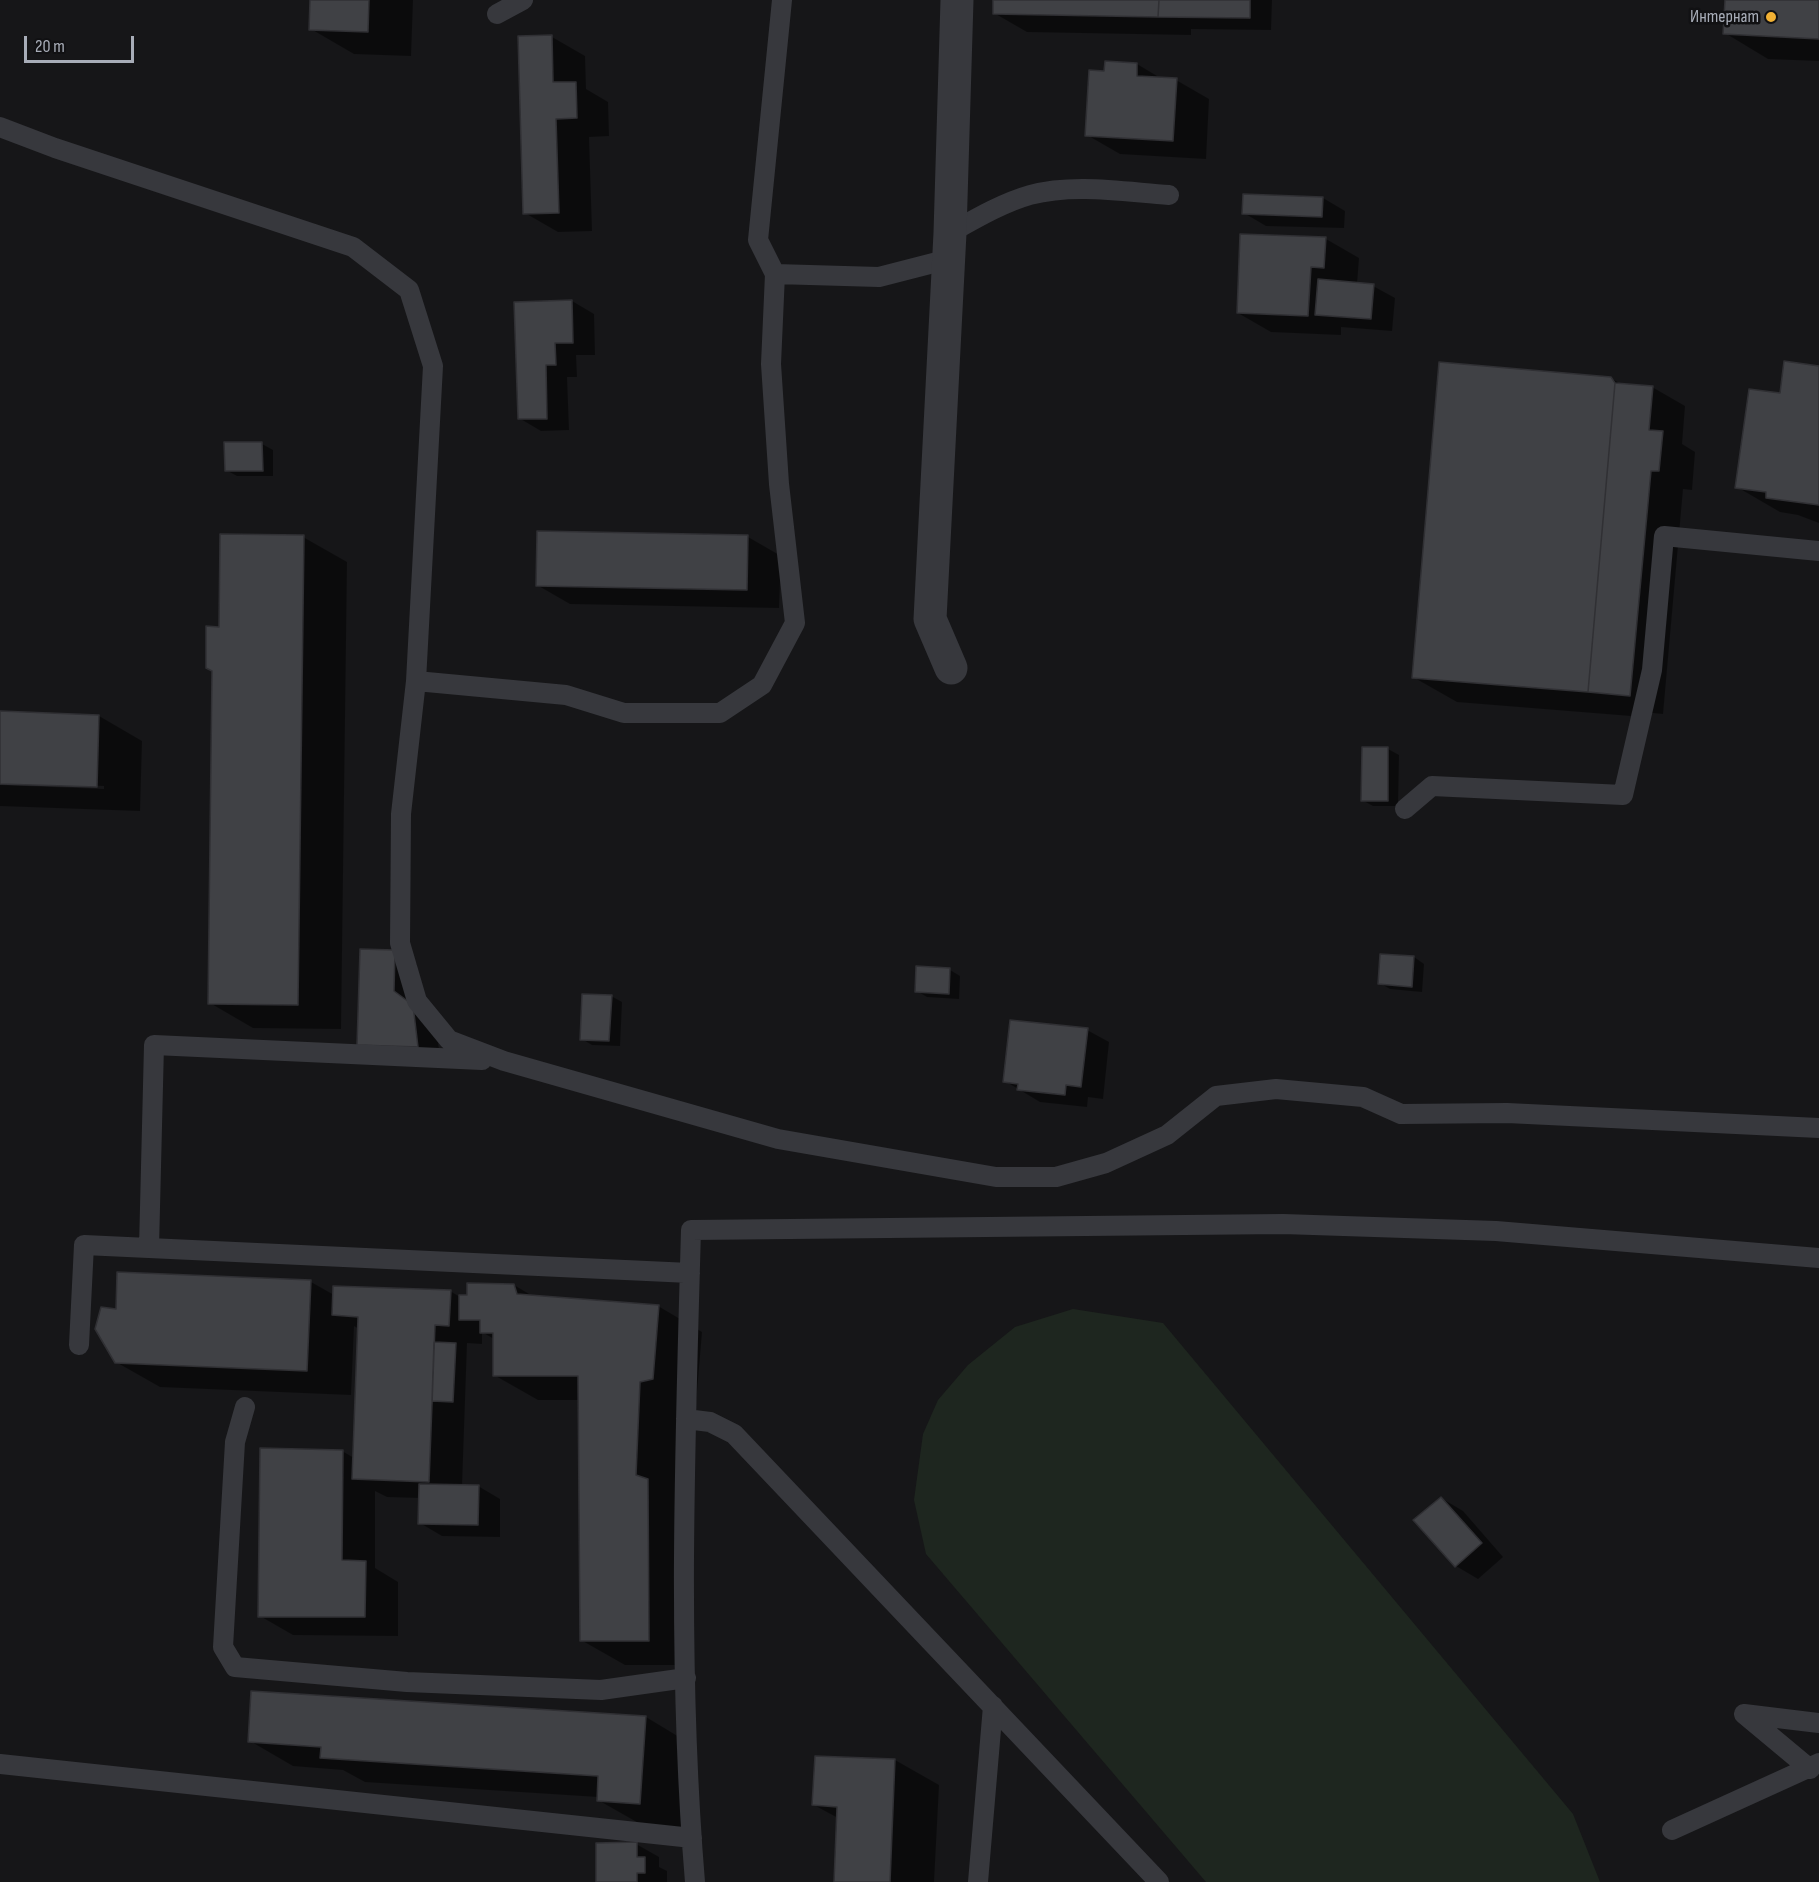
<!DOCTYPE html>
<meta charset="utf-8">
<style>
body{margin:0}
#map{position:relative;width:1819px;height:1882px;overflow:hidden;background:#161618;font-family:"Sofia Sans Condensed",sans-serif}
canvas{display:block}
.scale{position:absolute;left:24px;top:36px;width:110px;height:27px;box-sizing:border-box;border:3px solid #a8adb8;border-top:0;padding-left:8px;font-size:18px;line-height:21px;white-space:nowrap;color:#a8adb8;-webkit-text-stroke:4px #111113;paint-order:stroke}
</style>
<div id="map">
<canvas width="1819" height="1882"></canvas>
<div class="scale">20 m</div>
</div>
<script>
const g = document.querySelector('canvas').getContext('2d');
g.lineJoin = 'round';
function fill(path, color) {
  g.fillStyle = color;
  g.fill(path, 'evenodd');
}
function strokePath(path, color, width, dash) {
  g.strokeStyle = color;
  g.lineWidth = width;
  g.lineCap = dash ? 'butt' : 'round';
  g.setLineDash(dash || []);
  g.stroke(path);
}
function write(font, color, halo, rows, align = 'center') {
  g.font = font + ' "Sofia Sans Condensed",sans-serif';
  g.lineWidth = 5;
  g.setLineDash([]);
  g.textBaseline = 'middle';
  g.strokeStyle = halo;
  g.fillStyle = color;
  for (const [text, x, y, turn = 0] of rows) {
    g.save();
    g.translate(x, y);
    g.rotate((+turn || 0) * Math.PI / 180);
    g.textAlign = isNaN(turn) ? turn : align;
    if (halo) g.strokeText(text, 0, 0);
    g.fillText(text, 0, 0);
    g.restore();
  }
}
const green = new Path2D(`
 M1073,1309L1163,1323L1573,1814L1600,1882H1206L926,1554L914,1500L923,1434L938,1400L968,1365L1015,1327Z`);
const shadow = new Path2D(`
 M311,0H413L411,56L354,54L311,29Z
 M994,0H1272L1271,30L1191,29V35L1027,32L994,13Z
 M1726,0H1819V61L1768,59L1725,33Z
 M552,37L585,56L586,89L608,102L609,136L589,137L592,231L558,232L525,213Z
 M1137,64L1162,79L1176,80L1209,99L1206,159L1120,154L1087,135L1106,72Z
 M1323,198L1345,211L1344,228L1266,226L1244,213Z
 M1326,239L1359,258L1357,284L1373,286L1395,298L1392,331L1341,327V335L1271,332L1238,313Z
 M572,301L594,314L595,355H576L577,377H567L569,430L541,431L519,418Z
 M1819,368V523L1798,515L1780,512L1737,487L1781,395Z
 M1611,378L1622,385L1652,387L1685,406L1682,444L1695,452L1692,490L1683,489L1663,714L1632,711L1631,716L1457,702L1413,677Z
 M262,444L273,450V476H237L226,470Z
 M303,537L347,562L341,1029L253,1028L210,1003L221,629Z
 M748,537L781,556L779,608L570,604L537,585Z
 M0,713L99,716L142,741L140,811L0,806V785L104,789V786L0,782Z
 M1363,748L1388,749L1399,755L1398,806H1373L1362,800Z
 M395,951L417,964L416,1005L435,1019L440,1058L381,1057Z
 M1414,957L1424,964L1422,992L1390,989L1380,983Z
 M950,970L960,976L959,999L927,997L917,991Z
 M611,996L622,1002L620,1046L592,1045L582,1039Z
 M1087,1030L1109,1042L1103,1099L1088,1097L1087,1107L1040,1102L1005,1081Z
 M119,1274L311,1282L334,1295L450,1291L460,1297L514,1285L534,1297L658,1306L702,1332L696,1403L683,1406L692,1665H625L581,1640L579,1400H538L494,1375V1339L482,1332V1344L467,1343L462,1486H478L500,1499V1537L442,1536L420,1523V1498L387,1497L375,1491V1568L398,1582V1636L293,1635L260,1616L342,1451L354,1458L359,1329L354,1326L351,1395L160,1387L116,1362Z
 M1441,1498L1463,1511L1503,1557L1478,1579L1456,1566Z
 M646,1717L689,1743L684,1828L642,1825L598,1800V1797L365,1782L343,1770L293,1766L250,1741Z
 M816,1757L895,1760L939,1785L934,1882H835L838,1818L814,1805Z
 M636,1844L659,1857V1867L667,1871V1882H598Z`);
const building = new Path2D(`
 M310,0H369L368,32L309,30Z
 M993,0H1159L1158,17L993,14Z
 M1159,0H1250V18L1158,17Z
 M1725,0H1819V39L1723,34Z
 M552,35L553,82H576L577,118L556,119L559,213L523,214L518,36Z
 M1105,61L1137,63V76L1177,78L1173,141L1085,136L1089,70L1104,71Z
 M1243,194L1323,197L1322,217L1242,214Z
 M1240,234L1326,237L1324,268L1311,267L1308,316L1237,313Z
 M1318,279L1374,284L1371,319L1315,315Z
 M572,300L573,343H555L556,365H546L547,419H518L514,302Z
 M1784,361L1819,366V505L1766,498V492L1735,488L1749,389L1780,393Z
 M1439,362L1611,377L1615,383L1588,692L1412,678Z
 M1615,383L1653,386L1649,430L1663,431L1659,471H1651L1630,696L1588,692Z
 M224,442H262L263,471H225Z
 M537,531L748,535L747,590L536,586Z
 M220,534L304,535L298,1005L208,1004L212,671L206,668V626L219,627Z
 M0,711L99,715L97,787L0,784Z
 M1362,747H1388V801H1361Z
 M360,949L395,950L394,991L413,1005L418,1047L357,1045Z
 M1380,954L1414,956L1412,987L1378,984Z
 M916,966L950,968L949,994L915,992Z
 M582,994L612,995L609,1041L580,1040Z
 M1010,1020L1088,1028L1081,1087L1066,1085L1065,1095L1017,1090L1018,1084L1003,1082Z
 M117,1272L311,1280L307,1371L115,1363L95,1329L101,1307L116,1309Z
 M467,1283L514,1284L517,1294L659,1305L653,1379L640,1382L636,1475L648,1479L649,1641H580L578,1376H493V1333H480V1320H459V1295H467Z
 M333,1286L451,1290L449,1326L435,1325L429,1482L352,1479L358,1317L332,1315Z
 M434,1342L456,1343L453,1402L432,1401Z
 M260,1448L343,1450L342,1560L366,1561L365,1617H258Z
 M419,1484L479,1485L478,1525L418,1524Z
 M1441,1497L1482,1543L1455,1567L1413,1520Z
 M251,1691L646,1716L640,1804L597,1801L598,1776L320,1758L321,1747L248,1742Z
 M815,1756L895,1759L890,1882H834L837,1807L812,1805Z
 M637,1842V1857H645V1873H637V1882H596V1843Z`);
const service = new Path2D(`
 M497,14L523,0
 M0,127L55,148L353,247L409,290L433,366L416,681L566,695L624,713H720L762,685L795,623L779,484L771,364L775,274L879,277L949,259
 M950,233C975,219 1002,203 1030,195C1074,183 1125,192 1169,195
 M775,274L758,240L782,0
 M416,681L401,814L400,943L417,1001L449,1040L504,1061L778,1139L996,1177H1056L1106,1163L1167,1135L1216,1096L1276,1089L1363,1097L1401,1114L1507,1113L1819,1128
 M1405,809L1432,786L1623,795L1652,670L1664,536L1819,551
 M149,1248L154,1045L482,1060
 M79,1345L84,1245L690,1273
 M245,1407L235,1442L223,1647L235,1667L407,1682L601,1690L686,1678
 M686,1419L710,1422L734,1434L1159,1882
 M1744,1714L1810,1769
 M1744,1714L1819,1723
 M0,1764L692,1838
 M1672,1830L1819,1763
 M695,1882C677,1666 685,1447 691,1230L1283,1224L1496,1231L1819,1258
 M978,1882L993,1706`);
const minor = new Path2D(`
 M951,668L930,619L950,233L957,0`);
const markers = [
 [1771,17,6,"#f2b134"]
];
const poiNames = [
 ["Интернат",1759,17]
];
fill(green, '#1e261f');
fill(shadow, '#0007');
fill(building, '#404145');
strokePath(building, '#303034', 1.5);
strokePath(service, '#37383d', 20);
strokePath(minor, '#37383d', 33);
for (const [x, y, r, color] of markers) {
  const dot = new Path2D();
  dot.arc(x, y, r, 0, 2 * Math.PI);
  g.fillStyle = color;
  g.fill(dot);
  strokePath(dot, '#111113', 2);
}
write('18px', '#a8adb8', '#111113', poiNames, 'right');
</script>
